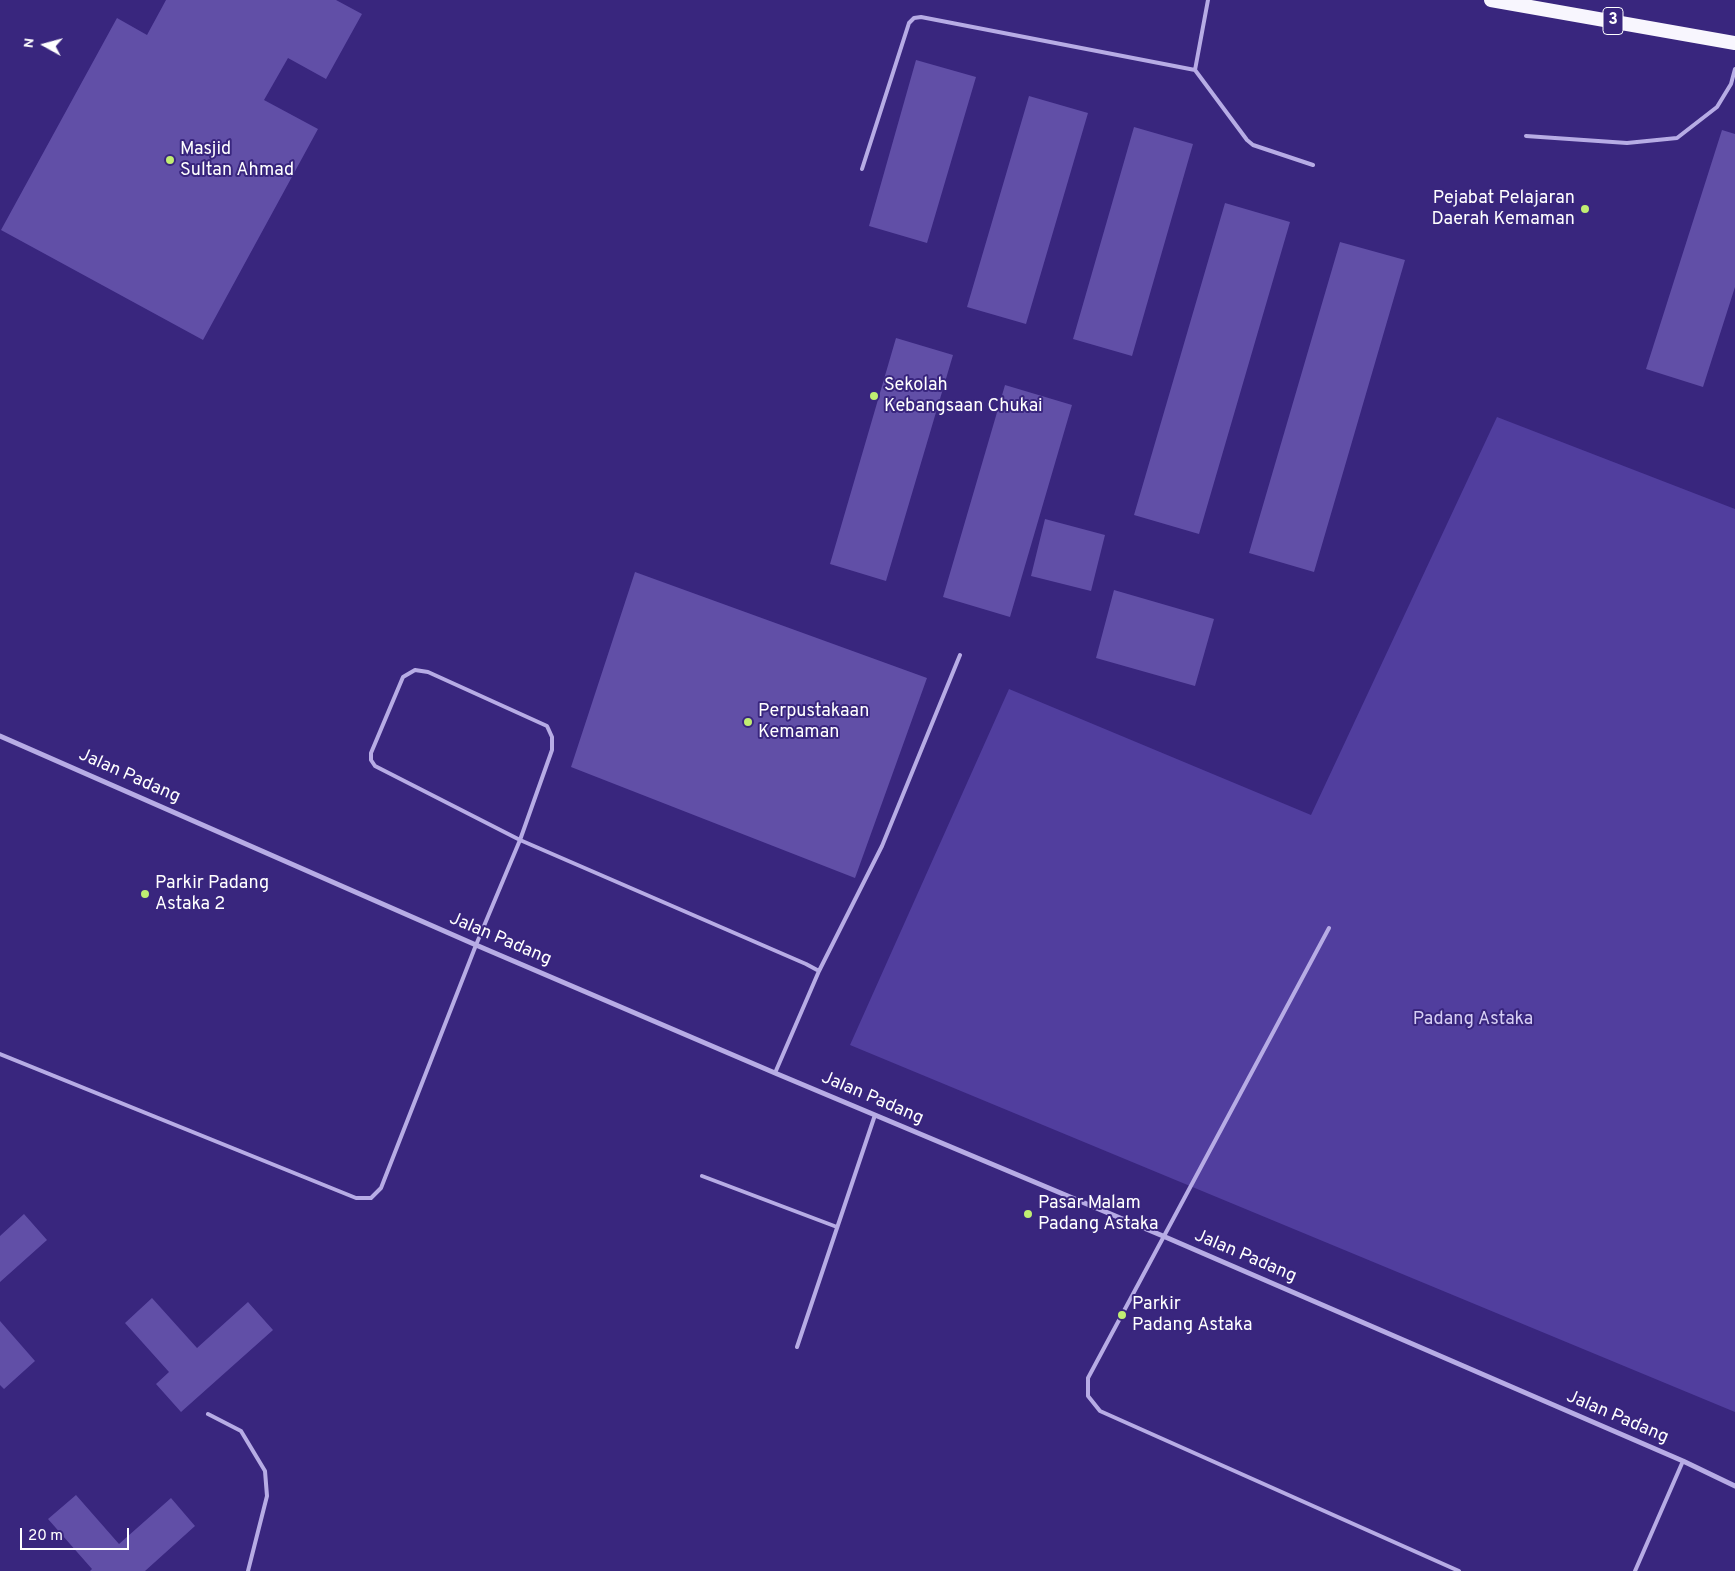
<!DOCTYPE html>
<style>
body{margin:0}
#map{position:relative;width:1735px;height:1571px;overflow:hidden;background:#39267e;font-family:Overpass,sans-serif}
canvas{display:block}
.north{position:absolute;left:20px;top:20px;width:50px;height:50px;-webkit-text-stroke:4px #39267e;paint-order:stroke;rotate:277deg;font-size:14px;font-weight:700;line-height:20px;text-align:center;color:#fff}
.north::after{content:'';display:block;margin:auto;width:18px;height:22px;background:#fff;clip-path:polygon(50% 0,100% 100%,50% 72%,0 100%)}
.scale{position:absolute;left:20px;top:1528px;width:109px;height:22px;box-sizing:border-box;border:2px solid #fff;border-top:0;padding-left:6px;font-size:15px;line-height:18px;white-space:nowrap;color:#fff;-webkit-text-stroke:4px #39267e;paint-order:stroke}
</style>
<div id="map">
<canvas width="1735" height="1571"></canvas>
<div class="north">N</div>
<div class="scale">20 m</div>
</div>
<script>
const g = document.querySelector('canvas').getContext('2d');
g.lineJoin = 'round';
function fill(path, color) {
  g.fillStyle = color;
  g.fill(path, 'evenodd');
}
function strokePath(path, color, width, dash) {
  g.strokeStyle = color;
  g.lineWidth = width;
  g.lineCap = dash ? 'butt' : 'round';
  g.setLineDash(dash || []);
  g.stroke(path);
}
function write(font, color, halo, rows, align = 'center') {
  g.font = font + ' Overpass,sans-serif';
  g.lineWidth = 4;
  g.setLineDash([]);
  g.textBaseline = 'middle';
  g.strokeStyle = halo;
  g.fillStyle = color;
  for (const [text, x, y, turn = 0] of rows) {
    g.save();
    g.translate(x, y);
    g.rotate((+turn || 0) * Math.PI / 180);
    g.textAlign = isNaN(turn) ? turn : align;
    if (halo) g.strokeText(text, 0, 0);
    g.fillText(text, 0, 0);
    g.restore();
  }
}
const green = new Path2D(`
 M1497,417L1735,509V1412L850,1045L1009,689L1311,815Z`);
const building = new Path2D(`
 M166,0H336L362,14L326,79L288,58L264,100L318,129L203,340L1,230L117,18L147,35Z
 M916,60L976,77L927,243L869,226Z
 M1029,96L1088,113L1026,324L967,307Z
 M1134,127L1193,144L1132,356L1073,339Z
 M1722,130L1735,134V287L1703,387L1646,369Z
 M1225,203L1290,222L1199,534L1134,515Z
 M1340,242L1405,260L1314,572L1249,553Z
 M896,338L953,355L886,581L830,564Z
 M1005,385L1072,405L1010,617L943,597Z
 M1045,519L1105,535L1091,591L1031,576Z
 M635,572L927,678L855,878L571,767Z
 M1114,590L1214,619L1195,686L1096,658Z
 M24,1214L47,1240L0,1282V1236Z
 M152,1298L197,1348L248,1302L273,1330L181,1412L156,1384L169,1372L125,1323Z
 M0,1321L35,1361L4,1389L0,1385Z
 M76,1495L119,1544L171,1498L195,1526L145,1571H90L92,1569L48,1519Z`);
const service = new Path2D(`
 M1195,70L1208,0
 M1526,136L1627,143L1677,138L1717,107L1731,84L1735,69
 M862,169L909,23L914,18L921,17L1195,70L1247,140L1253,145L1313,165
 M415,670L428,672L547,726L552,737V750L520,840L375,766L371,760V753L403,677Z
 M1329,928L1088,1378V1396L1100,1411L1459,1571
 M819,971L882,846L960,655
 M0,1054L356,1198H371L381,1188L476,945L520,840L806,964L819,971L775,1073
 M702,1176L837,1227
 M797,1347L875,1115
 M208,1414L241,1431L265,1471L267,1496L248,1571
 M1635,1571L1683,1461`);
const minor = new Path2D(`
 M0,736L476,945L775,1073L1163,1236L1683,1461L1735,1486`);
const trunk = new Path2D(`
 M1491,0L1735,43`);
const markers = [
 [170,160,5,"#c1ee72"],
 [1585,209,5,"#c1ee72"],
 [874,396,5,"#c1ee72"],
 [748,722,5,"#c1ee72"],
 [145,894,5,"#c1ee72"],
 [1028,1214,5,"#c1ee72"],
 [1122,1315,5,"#c1ee72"]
];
const shields = [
 [1613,21,20]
];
const shieldNames = [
 ["3",1613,21]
];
const poiNames = [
 ["Masjid",180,150],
 ["Sultan Ahmad",180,171],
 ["Pejabat Pelajaran",1575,199,"right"],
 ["Daerah Kemaman",1575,220,"right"],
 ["Sekolah",884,386],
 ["Kebangsaan Chukai",884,407],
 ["Perpustakaan",758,712],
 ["Kemaman",758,733],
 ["Parkir Padang",155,884],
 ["Astaka 2",155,905],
 ["Pasar Malam",1038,1204],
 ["Padang Astaka",1038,1225],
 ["Parkir",1132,1305],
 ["Padang Astaka",1132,1326]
];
const streetNames = [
 ["Jalan Padang",129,777,24],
 ["Jalan Padang",500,940,23],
 ["Jalan Padang",872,1099,23],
 ["Jalan Padang",1245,1257,23],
 ["Jalan Padang",1617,1418,23]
];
const parkNames = [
 ["Padang Astaka",1473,1020]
];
fill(green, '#513e9e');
fill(building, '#614fa7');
strokePath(service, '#b7ace5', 4);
strokePath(minor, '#b7ace5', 5);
strokePath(trunk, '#f8f6fe', 14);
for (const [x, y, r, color] of markers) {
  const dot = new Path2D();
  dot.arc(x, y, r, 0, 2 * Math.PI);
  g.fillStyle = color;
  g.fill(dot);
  strokePath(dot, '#39267e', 2);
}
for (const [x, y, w] of shields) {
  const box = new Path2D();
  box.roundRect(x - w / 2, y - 13.5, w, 27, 4);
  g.fillStyle = '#39267e';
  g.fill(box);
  strokePath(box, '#fff', 1);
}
write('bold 16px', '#fff', null, shieldNames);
write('18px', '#fff', '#39267e', poiNames, 'left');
write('18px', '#fff', '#39267e', streetNames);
write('18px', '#d6cff4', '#39267e', parkNames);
</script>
